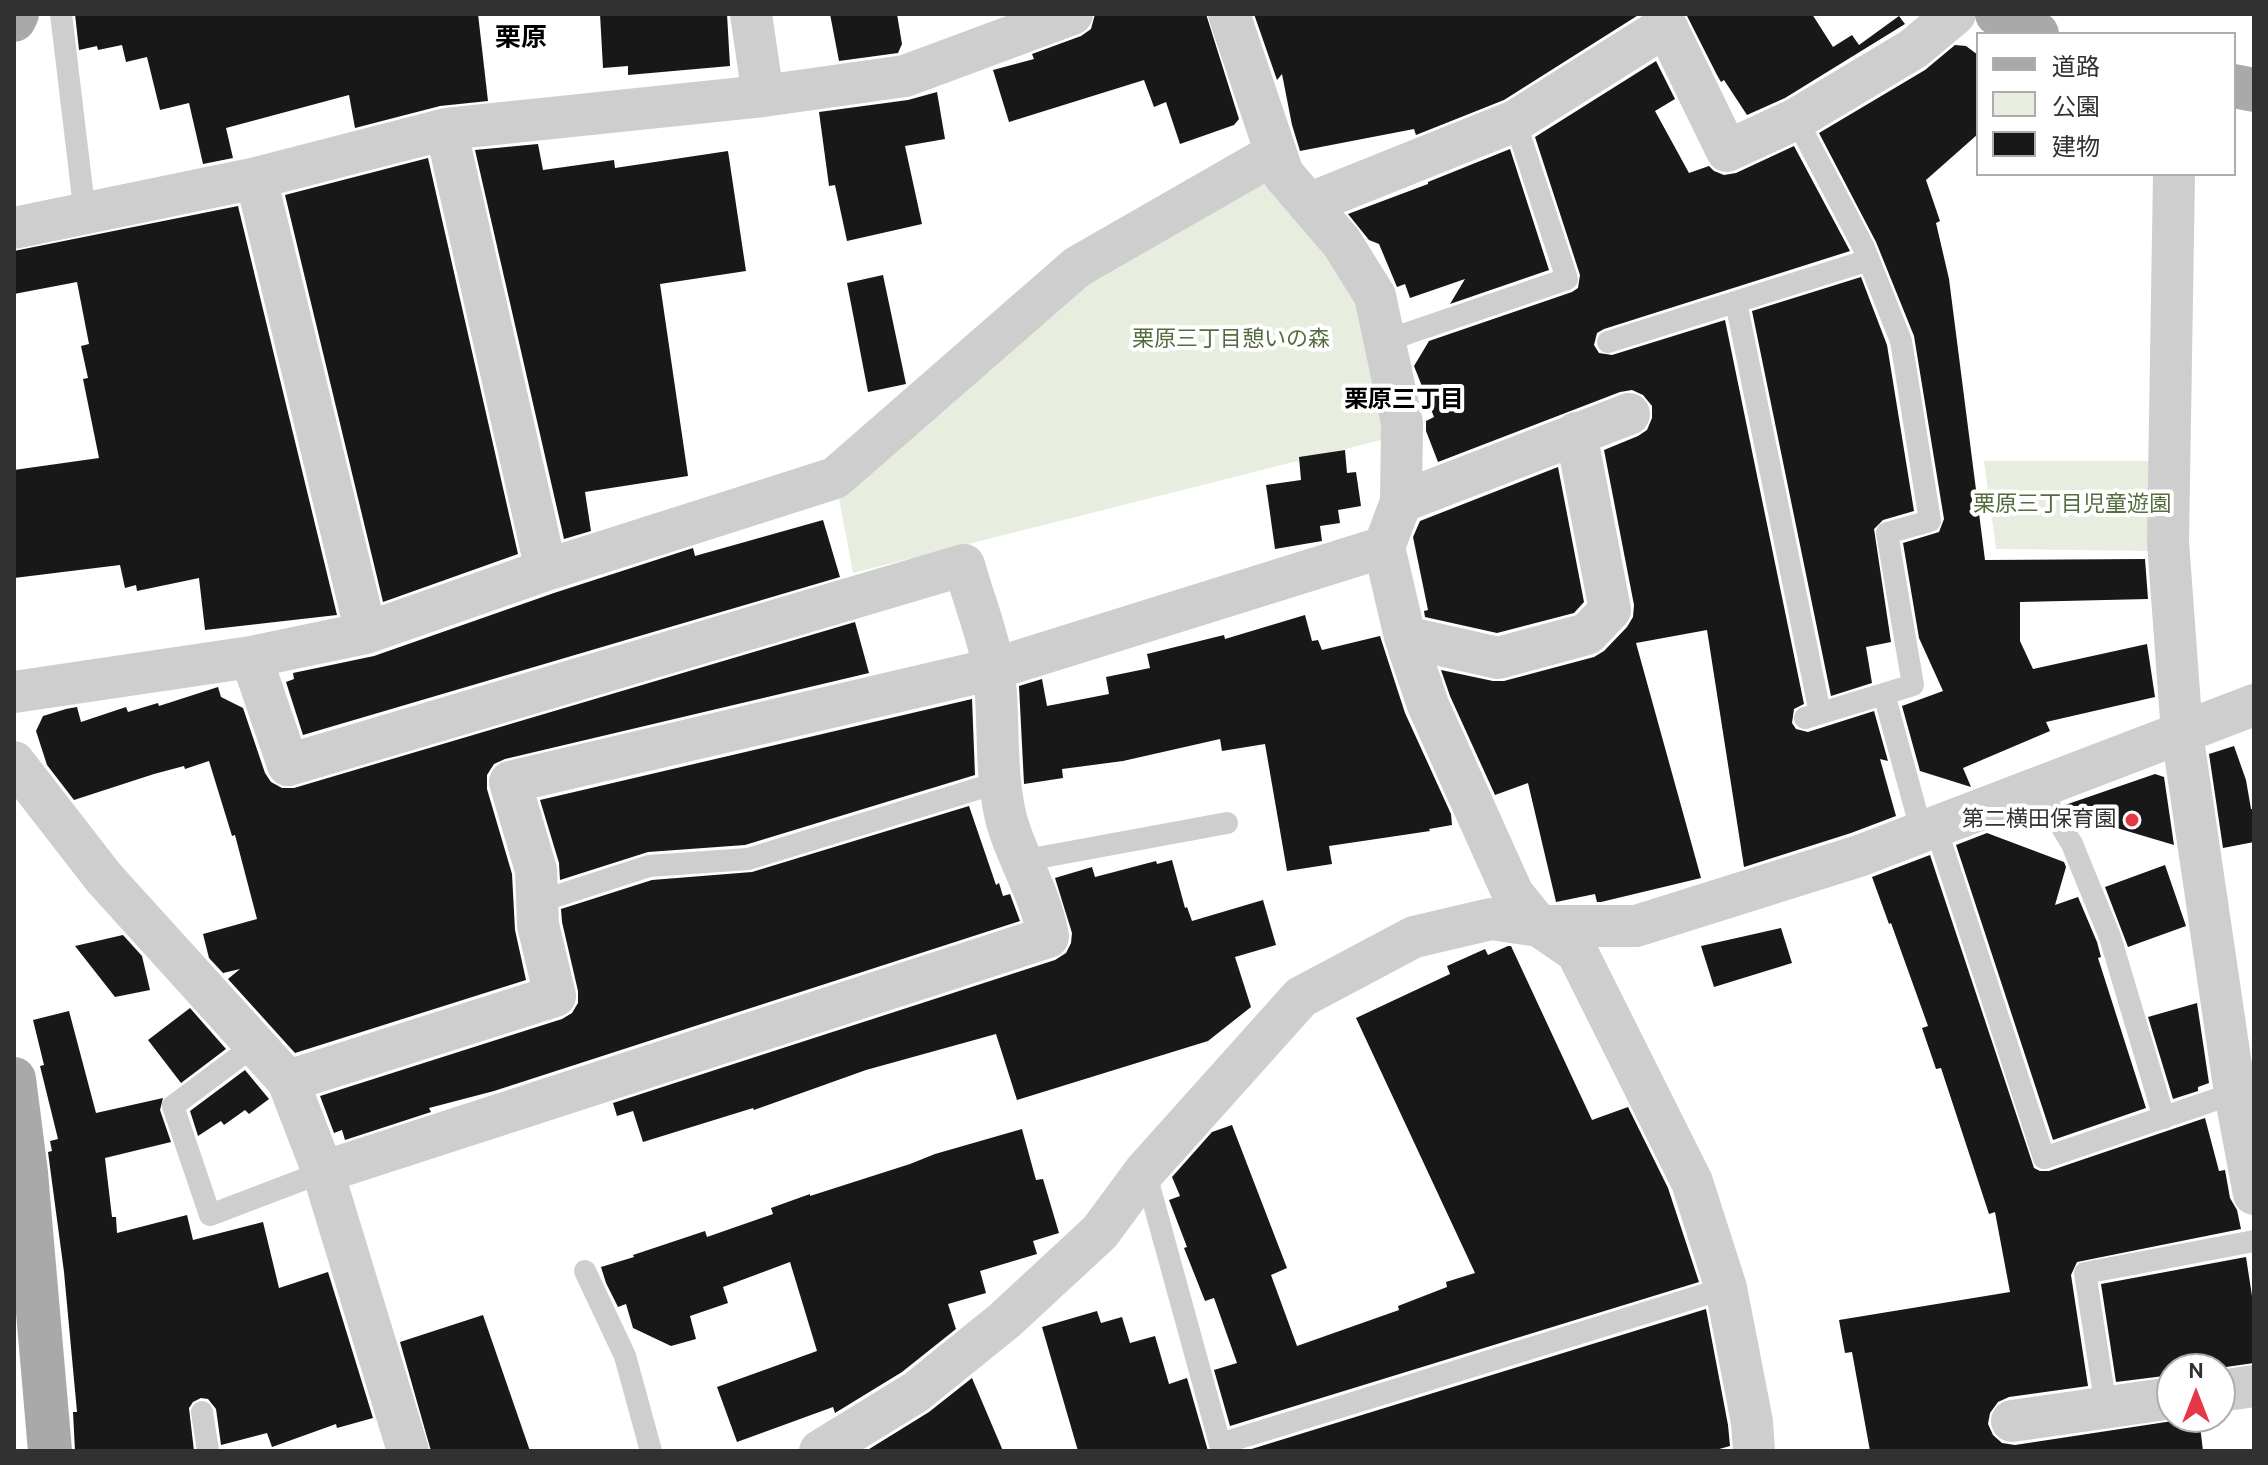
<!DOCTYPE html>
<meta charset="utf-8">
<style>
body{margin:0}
#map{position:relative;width:2268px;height:1465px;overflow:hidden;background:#fff;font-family:Cabin,"Noto Sans JP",sans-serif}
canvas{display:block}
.frame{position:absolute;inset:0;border:16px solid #313131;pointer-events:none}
.legend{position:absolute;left:1976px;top:32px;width:260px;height:144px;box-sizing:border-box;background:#fff;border:2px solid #adadad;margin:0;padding:10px 14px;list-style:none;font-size:24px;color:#313131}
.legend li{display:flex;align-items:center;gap:16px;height:40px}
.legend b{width:40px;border:2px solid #adadad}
.north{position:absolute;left:2156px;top:1353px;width:80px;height:80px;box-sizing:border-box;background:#fff;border:2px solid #adadad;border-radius:50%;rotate:0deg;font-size:22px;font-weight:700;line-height:32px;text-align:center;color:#313131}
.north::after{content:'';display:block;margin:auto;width:28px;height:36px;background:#e43847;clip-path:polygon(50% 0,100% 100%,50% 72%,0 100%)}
</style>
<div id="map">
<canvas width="2268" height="1465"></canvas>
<div class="frame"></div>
<ul class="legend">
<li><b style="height:10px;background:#a9a9a9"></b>道路</li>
<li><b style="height:22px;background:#e7eee0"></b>公園</li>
<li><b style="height:22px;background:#181818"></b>建物</li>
</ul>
<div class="north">N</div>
</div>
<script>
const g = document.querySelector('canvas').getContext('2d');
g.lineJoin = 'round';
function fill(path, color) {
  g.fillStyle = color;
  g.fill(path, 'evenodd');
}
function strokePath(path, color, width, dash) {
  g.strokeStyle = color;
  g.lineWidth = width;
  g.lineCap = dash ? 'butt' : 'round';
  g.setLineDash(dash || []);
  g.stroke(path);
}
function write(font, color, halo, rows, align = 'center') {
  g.font = font + ' Cabin,"Noto Sans JP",sans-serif';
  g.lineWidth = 8;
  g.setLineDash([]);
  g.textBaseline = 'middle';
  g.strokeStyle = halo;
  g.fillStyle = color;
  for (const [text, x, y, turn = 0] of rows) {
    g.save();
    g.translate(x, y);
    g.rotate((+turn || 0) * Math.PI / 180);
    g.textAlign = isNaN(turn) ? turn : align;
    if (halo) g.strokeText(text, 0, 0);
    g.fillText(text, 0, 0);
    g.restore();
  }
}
const green = new Path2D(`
 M1272,164L1359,298L1384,419L1381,440L853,573L838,493L1081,273Z
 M1984,461H2153L2157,551L1996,549Z`);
const building = new Path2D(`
 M75,14H478L488,101L440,106L355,128L349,95L226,128L233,158L203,164L189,103L160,110L147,57L126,62L122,45L98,50L97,46L79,50Z
 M600,14H727L730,66L628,75V66L603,68Z
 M830,14H897L902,44L898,53L839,61Z
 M1095,14H1206L1239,119L1234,125L1180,144L1166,102L1154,107L1144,80L1009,122L993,70L1034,59L1032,54L1081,36L1091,29Z
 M1254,14H1640L1504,100L1416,135L1414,129L1300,151L1292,125L1282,74L1277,80Z
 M1686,14H1812L1833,47L1852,35L1859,45L1899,16L1905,24L1785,98L1747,115L1724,80L1721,82L1717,75Z
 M1955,45L1966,46L1978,55V134L1926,180L1940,221L1936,223L1949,279L1985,560L2145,559L2148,599L2020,602V641L2033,669L2147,644L2155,697L2046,722L2050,731L1963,768L1971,787L1920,771L1902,706L1943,691L1919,638L1903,543L1939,532L1944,519L1914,336L1876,242L1819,133L1925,70Z
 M1656,61L1675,99L1655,111L1689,173L1709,166L1714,171L1724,175L1736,173L1794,146L1850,251L1604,329L1597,333L1594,345L1599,353L1612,355L1725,320L1804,704L1794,709L1792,723L1796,729L1808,732L1874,711L1888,761L1880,759L1896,816L1851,833L1744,867L1707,630L1636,643L1701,878L1601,902H1597L1595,894L1556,902L1528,783L1495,795L1450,696L1441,670L1493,681H1504L1594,657L1604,651L1627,627L1633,617L1634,605L1604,450L1638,436L1647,430L1652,418V406L1643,395L1632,390L1620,392L1438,462L1426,431V421L1434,417L1414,366L1429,341L1572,292L1578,288L1580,275L1535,137Z
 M937,92L945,139L905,146L922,224L847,241L835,185L829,186L819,112L908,100Z
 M538,144L543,170L614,160L615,168L728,151L746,271L660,284L688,476L585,492L591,531L564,539L475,150Z
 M1510,149L1549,270L1450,304L1465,279L1410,298L1405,284L1397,287L1379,244L1369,240L1348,214L1428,184V182Z
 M428,158L518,554L383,602L285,195Z
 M238,206L337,615L205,630L199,578L137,591L136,585L125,588L120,565L14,578V470L99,458L83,379L88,378L81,346L89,344L77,282L14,294V251Z
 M883,275L906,384L868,392L847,283Z
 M1861,277L1887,345L1914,511L1883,520L1874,529L1891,642L1866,647L1872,683L1831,696L1752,311Z
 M1345,450L1347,473L1356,472L1361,506L1338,510L1340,523L1320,526L1322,541L1275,549L1266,485L1301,480L1299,457Z
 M1558,467L1584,602L1574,613L1497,633L1425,617L1424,611L1428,610L1413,537L1420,521Z
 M823,520L840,577L303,735L286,682L294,679L293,673L374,656L554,593L693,548L695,556Z
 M1305,615L1312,641L1318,640L1322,650L1380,636L1405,713L1451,814L1452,825L1429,829L1430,831L1329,846L1332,864L1287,871L1265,744L1222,751L1220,739L1123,761L1062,769L1063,778L1024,784L1019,686L1042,679L1047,706L1109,694L1106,677L1150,668L1147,654L1224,635L1225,639Z
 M855,622L869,673L505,759L494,764L487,775V789L512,874L515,930L526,980L295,1053L228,979L240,969L223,973L209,958L203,934L257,919L235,835L232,836L209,761L185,769L184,766L154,774L74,800L47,765L36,731L43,716L66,709L77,707L81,722L126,707L128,712L158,703L159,706L218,687L221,697L243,708L265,773L271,782L282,788H294Z
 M972,699L975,775L745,845L648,852L560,880L559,863L540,800Z
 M2234,746L2246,780L2251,809H2254V842L2223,848L2209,754Z
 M2155,774L2164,777L2174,845L2070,814L2065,805Z
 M969,806L996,885L999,883L1003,896L1010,894L1020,921L494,1091L429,1108L431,1112L345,1140L342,1130L334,1133L320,1096L562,1019L572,1013L578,1003V991L562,922L561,909L652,880L752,872Z
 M1987,833L2064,862L2066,867L2055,905L2078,897L2097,942L2101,957L2098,958L2146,1108L2053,1140L1956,845Z
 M1930,855L2034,1168L2040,1171H2049L2205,1118L2219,1171L2225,1170L2230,1198L2237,1210L2241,1229L2077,1262L2071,1275L2088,1386L2009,1397L1998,1402L1990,1413L1988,1424L1993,1435L2002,1443L2015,1445L2199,1417L2203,1451H1870L1852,1352L1845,1353L1839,1320L2010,1292L1995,1212L1989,1214L1941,1068L1936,1069L1922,1028L1928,1026L1891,923L1889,924L1872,877Z
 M1172,860L1185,908L1187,907L1192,921L1263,900L1276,945L1235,957L1251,1007L1208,1041L1017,1100L996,1034L866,1070L754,1110L753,1108L643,1142L633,1111L617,1116L613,1103L1055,960L1066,953L1071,943L1072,933L1055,878L1092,867L1095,877L1156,861L1157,864Z
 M2165,865L2186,926L2128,947L2105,887Z
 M1781,928L1792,963L1714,987L1701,946Z
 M123,935L142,956L150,990L115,997L75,946Z
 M1508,946H1511L1592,1120L1628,1107L1668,1188L1699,1282L1230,1426L1214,1370L1237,1363L1214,1298L1205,1301L1184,1248L1187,1247L1169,1200L1180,1196L1172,1177L1212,1132L1232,1125L1287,1268L1271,1275L1297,1346L1399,1310L1398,1306L1447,1287L1446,1282L1475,1273L1356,1018L1450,974L1447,966L1485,949L1488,955Z
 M2197,1003L2209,1083L2198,1087V1091L2173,1099L2148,1017Z
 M190,1008L226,1049L181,1083L148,1040Z
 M69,1011L96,1113L163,1098L160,1110L171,1142L105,1158L112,1217H116L117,1233L187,1215L193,1240L263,1222L279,1288L328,1272L373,1418L337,1428L336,1424L272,1447L267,1433L221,1445L216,1409L208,1399L201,1398L193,1402L189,1408L194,1451H75L73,1412H77L64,1272L48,1152L52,1151L50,1141L58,1139L40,1066L44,1065L33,1020Z
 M245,1070L269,1099L249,1114L245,1110L224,1125L221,1121L198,1136L190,1111Z
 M1022,1129L1036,1180L1043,1179L1059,1233L1033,1241L1037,1254L980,1271L986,1293L948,1304L956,1329L902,1372L835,1413L833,1407L737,1442L717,1387L817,1351L790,1262L723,1287L728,1303L690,1316L696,1339L671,1346L633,1328L626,1304L618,1307L606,1283L601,1267L634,1257L633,1255L705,1231L707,1237L773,1214L771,1208L810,1194V1196L910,1164L935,1154Z
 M2246,1257L2254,1309V1363L2212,1369H2172V1375L2116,1382L2101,1284Z
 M1706,1309L1728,1425L1730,1446L1712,1451H1245Z
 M1097,1311L1101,1323L1122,1317L1130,1343L1155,1336L1169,1384L1187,1378L1208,1451H1078L1042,1327Z
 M483,1315L530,1451H431L400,1342Z
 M972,1378L1003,1451H866L929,1412Z`);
const service = new Path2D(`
 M61,14L85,215
 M1796,119L1864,248L1901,341L1930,521L1887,533L1913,685L1805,718
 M1736,302L1820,713
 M1385,341L1567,279L1515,121
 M1608,342L1869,260
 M1884,694L1922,833
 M2039,789L2072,844L2110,937L2164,1118
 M1936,828L2044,1158L2235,1093
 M1021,861L1227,823
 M538,902L649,866L748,859L1000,782
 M256,1044L173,1106L210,1215L323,1172
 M1145,1171L1220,1444L1726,1288
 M585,1271L625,1356L651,1451
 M2106,1407L2085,1273L2254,1241
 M202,1412L208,1451`);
const minor = new Path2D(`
 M751,14L763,96
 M1229,14L1283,174L1342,243L1375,296L1402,423L1401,502L1384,547L1405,637L1428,705L1513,894L1539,926L1577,952L1692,1182L1726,1288L1752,1422L1754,1451
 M446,129L546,570
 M2174,174L2168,542L2182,733L2235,1093L2254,1194
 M256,178L366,633
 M1308,204L1515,121L1666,26L1727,151L1796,119L1913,49L1955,14
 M14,228L256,178L446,129L763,96L905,76L1072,14
 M1401,502L1629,414
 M1405,637L1498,658L1587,634L1610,610L1576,433
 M251,657L288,765L964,565C973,598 989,637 994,671C1000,721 994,773 1007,822C1019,863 1041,894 1048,937L323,1172
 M14,692L251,657L366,633L546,570L835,478L1077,267L1274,154
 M14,762L104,878L288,1081L323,1172L408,1451
 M288,1081L555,996L538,925L536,870L510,782L993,669L1384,547
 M2220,1391L2254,1386
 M2012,1421L2172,1398
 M820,1451L916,1392L1005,1320L1100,1232L1145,1171L1301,997L1414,937L1491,919L1539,926H1636L1859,856L2254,705`);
const primary = new Path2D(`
 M1997,14L2037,34
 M14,20L17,14
 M2234,86L2254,90
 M14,1079L26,1173L50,1451`);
const markers = [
 [2132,820,8,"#e43847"]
];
const parkNames = [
 ["栗原三丁目憩いの森",1231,340],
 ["栗原三丁目児童遊園",2072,505]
];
const poiNames = [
 ["第二横田保育園",2116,820]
];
const neighbourhoodNames = [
 ["栗原三丁目",1404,400]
];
const quarterNames = [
 ["栗原",521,38]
];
fill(green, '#e7eee0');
fill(building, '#181818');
strokePath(service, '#cecece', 22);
strokePath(minor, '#cecece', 42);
strokePath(primary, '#a9a9a9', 44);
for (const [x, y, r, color] of markers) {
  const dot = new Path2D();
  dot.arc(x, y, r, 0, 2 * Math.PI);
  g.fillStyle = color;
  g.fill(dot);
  strokePath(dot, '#fff', 3);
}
write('22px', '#556d3e', '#fff', parkNames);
write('22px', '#313131', '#fff', poiNames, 'right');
write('bold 24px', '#000', '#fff', neighbourhoodNames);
write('bold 26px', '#000', '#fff', quarterNames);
</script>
